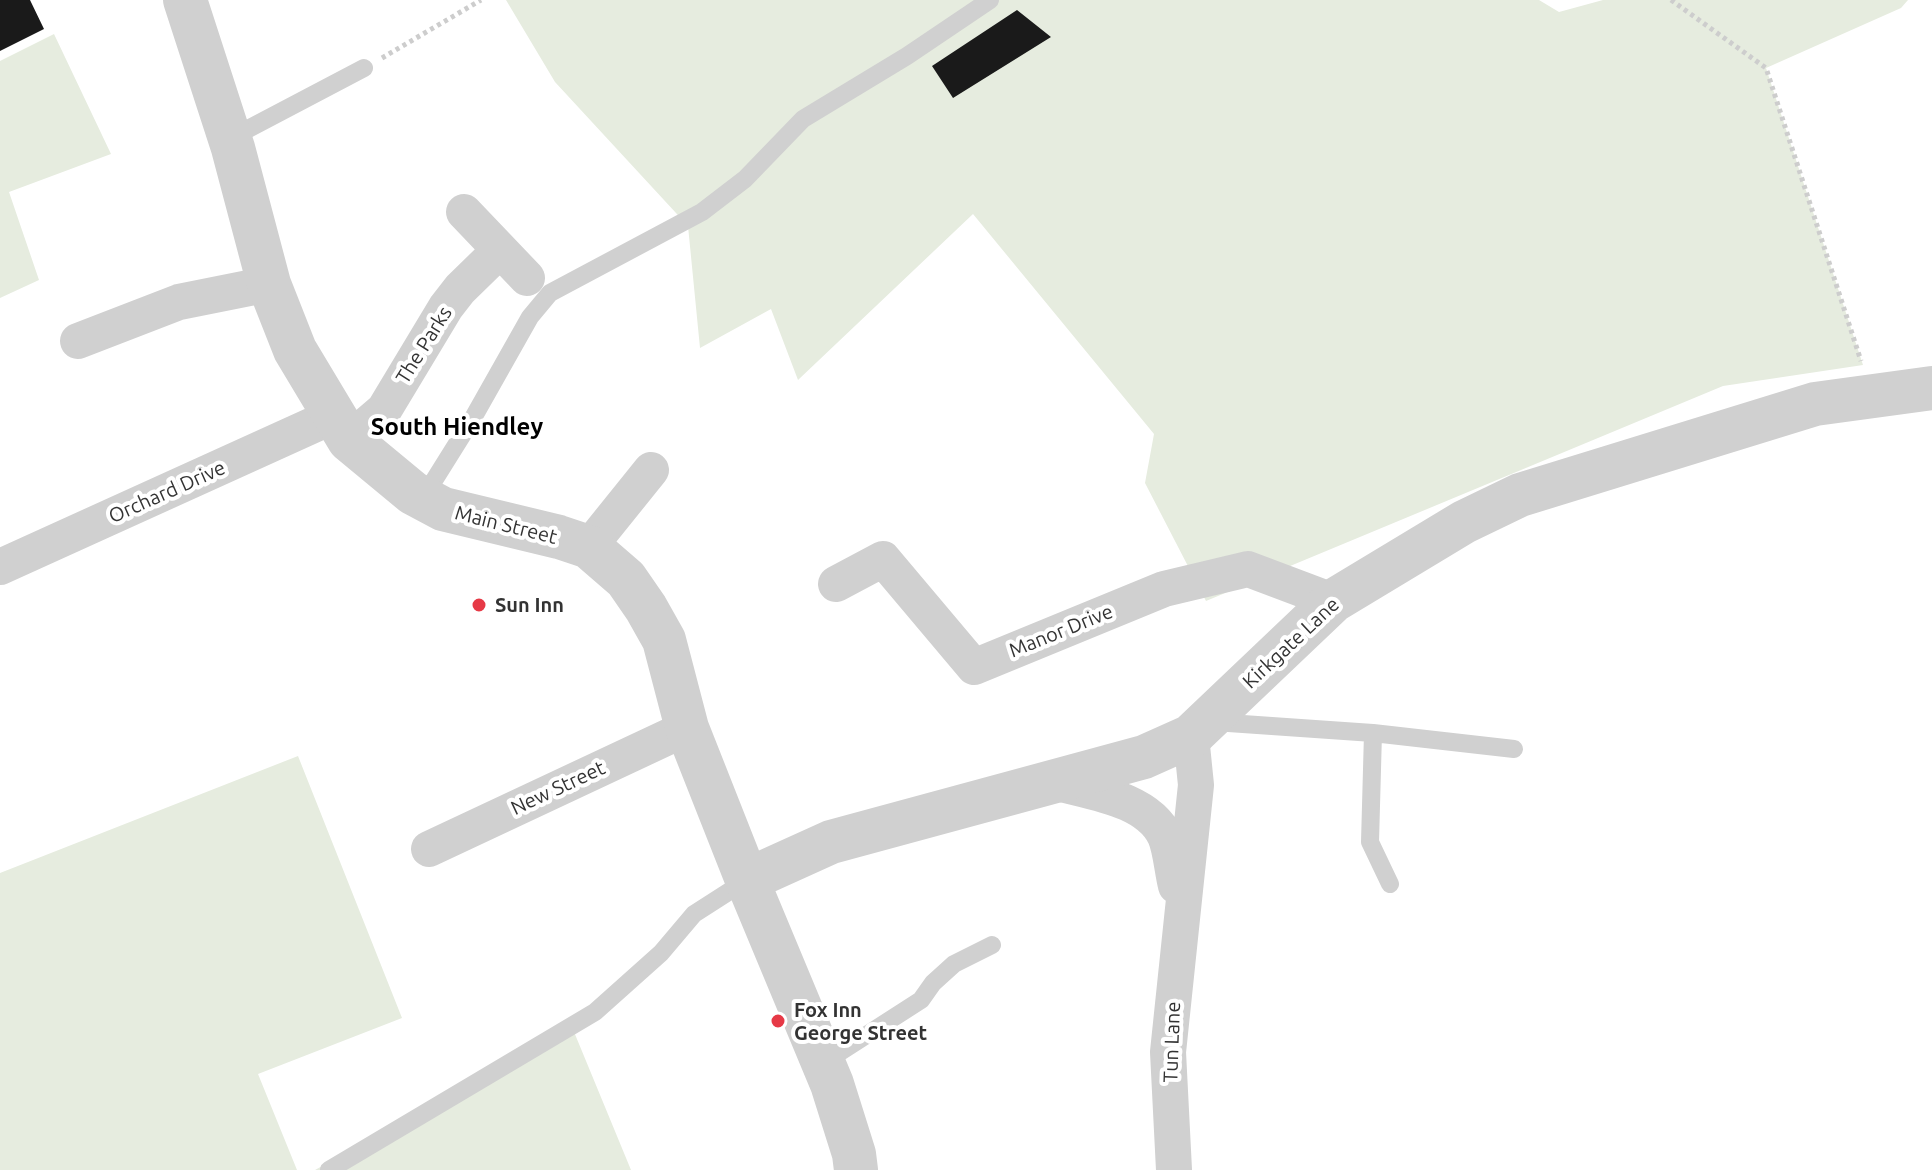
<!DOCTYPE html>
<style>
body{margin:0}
canvas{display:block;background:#fff}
</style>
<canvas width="1932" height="1170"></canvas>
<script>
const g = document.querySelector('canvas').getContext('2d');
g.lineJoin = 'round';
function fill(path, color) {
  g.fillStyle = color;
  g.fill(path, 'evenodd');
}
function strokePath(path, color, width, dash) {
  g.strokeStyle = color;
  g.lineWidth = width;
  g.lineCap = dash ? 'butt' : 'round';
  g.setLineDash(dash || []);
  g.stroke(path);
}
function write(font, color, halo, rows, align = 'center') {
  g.font = font + ' Ubuntu,sans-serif';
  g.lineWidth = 8;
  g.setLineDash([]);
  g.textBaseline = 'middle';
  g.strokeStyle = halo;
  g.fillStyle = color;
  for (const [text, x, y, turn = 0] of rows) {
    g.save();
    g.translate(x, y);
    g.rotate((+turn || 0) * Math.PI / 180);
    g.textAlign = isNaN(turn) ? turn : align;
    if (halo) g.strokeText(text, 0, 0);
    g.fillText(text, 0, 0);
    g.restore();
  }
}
const green = new Path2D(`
 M506,0H1539L1559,12L1603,0H1908L1901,8L1766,68L1863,365L1723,386L1206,601L1145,483L1154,434L973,214L798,380L771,309L700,348L688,226L555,82Z
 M54,34L111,154L9,192L39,280L0,298V61Z
 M298,756L402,1018L258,1074L297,1170H0V873Z
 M572,1027L631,1170H315Z`);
const building = new Path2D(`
 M0,0H30L44,29L0,51Z
 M1017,10L1051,37L953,98L932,66Z`);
const path = new Path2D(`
 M1671,0L1766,68L1861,361
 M382,58L481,0`);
const service = new Path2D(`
 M229,139L364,68
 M423,498L473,418L530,317L550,293L702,212L745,179L803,119L907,56L990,0
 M1214,722L1373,733L1514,749
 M1373,733L1370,842L1390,884
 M823,1063L921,1000L933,983L954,964L992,945
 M329,1170L595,1012L661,953L694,914L747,880`);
const minor = new Path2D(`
 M464,212L527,278
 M78,341L179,302L269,284
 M349,440L384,410L446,307L460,289L500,250
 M589,547L651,470
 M0,567L333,416
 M836,584L883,559L974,667L1164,589L1248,569L1333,601
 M1054,782C1089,792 1147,798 1165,836C1171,850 1172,870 1176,886
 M429,849L687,728
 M1174,1170L1168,1052L1196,785L1191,736`);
const tertiary = new Path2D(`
 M185,0L233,148L269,284L295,350L349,440L413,493L443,509L559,537L589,547L626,579L646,608L664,640L687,728L747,880L832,1084L854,1154L856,1170
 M747,880L831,842L1144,757L1191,736L1333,601L1464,522L1520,495L1815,404L1932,388`);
const markers = [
 [479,605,8,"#e63946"],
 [778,1021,8,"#e63946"]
];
const streetNames = [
 ["The Parks",424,345,-58],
 ["Orchard Drive",167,492,-24],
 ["Main Street",506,525,14],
 ["Manor Drive",1061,631,-22],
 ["Kirkgate Lane",1291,643,-43],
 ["New Street",558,788,-25],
 ["Tun Lane",1172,1042,-88]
];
const poiNames = [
 ["Sun Inn",495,605],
 ["Fox Inn",794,1010],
 ["George Street",794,1033]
];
const quarterNames = [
 ["South Hiendley",457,427]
];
fill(green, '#e6ecdf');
fill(building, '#1a1a1a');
strokePath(path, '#cdcdcd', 5, [4, 4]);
strokePath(service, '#d0d0d0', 18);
strokePath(minor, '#d0d0d0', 36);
strokePath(tertiary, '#d0d0d0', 44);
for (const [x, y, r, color] of markers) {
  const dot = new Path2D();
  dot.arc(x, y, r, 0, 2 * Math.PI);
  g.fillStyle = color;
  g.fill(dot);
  strokePath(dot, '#fff', 3);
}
write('20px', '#333', '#fff', streetNames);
write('bold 20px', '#333', '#fff', poiNames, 'left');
write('bold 24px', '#000', '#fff', quarterNames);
</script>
